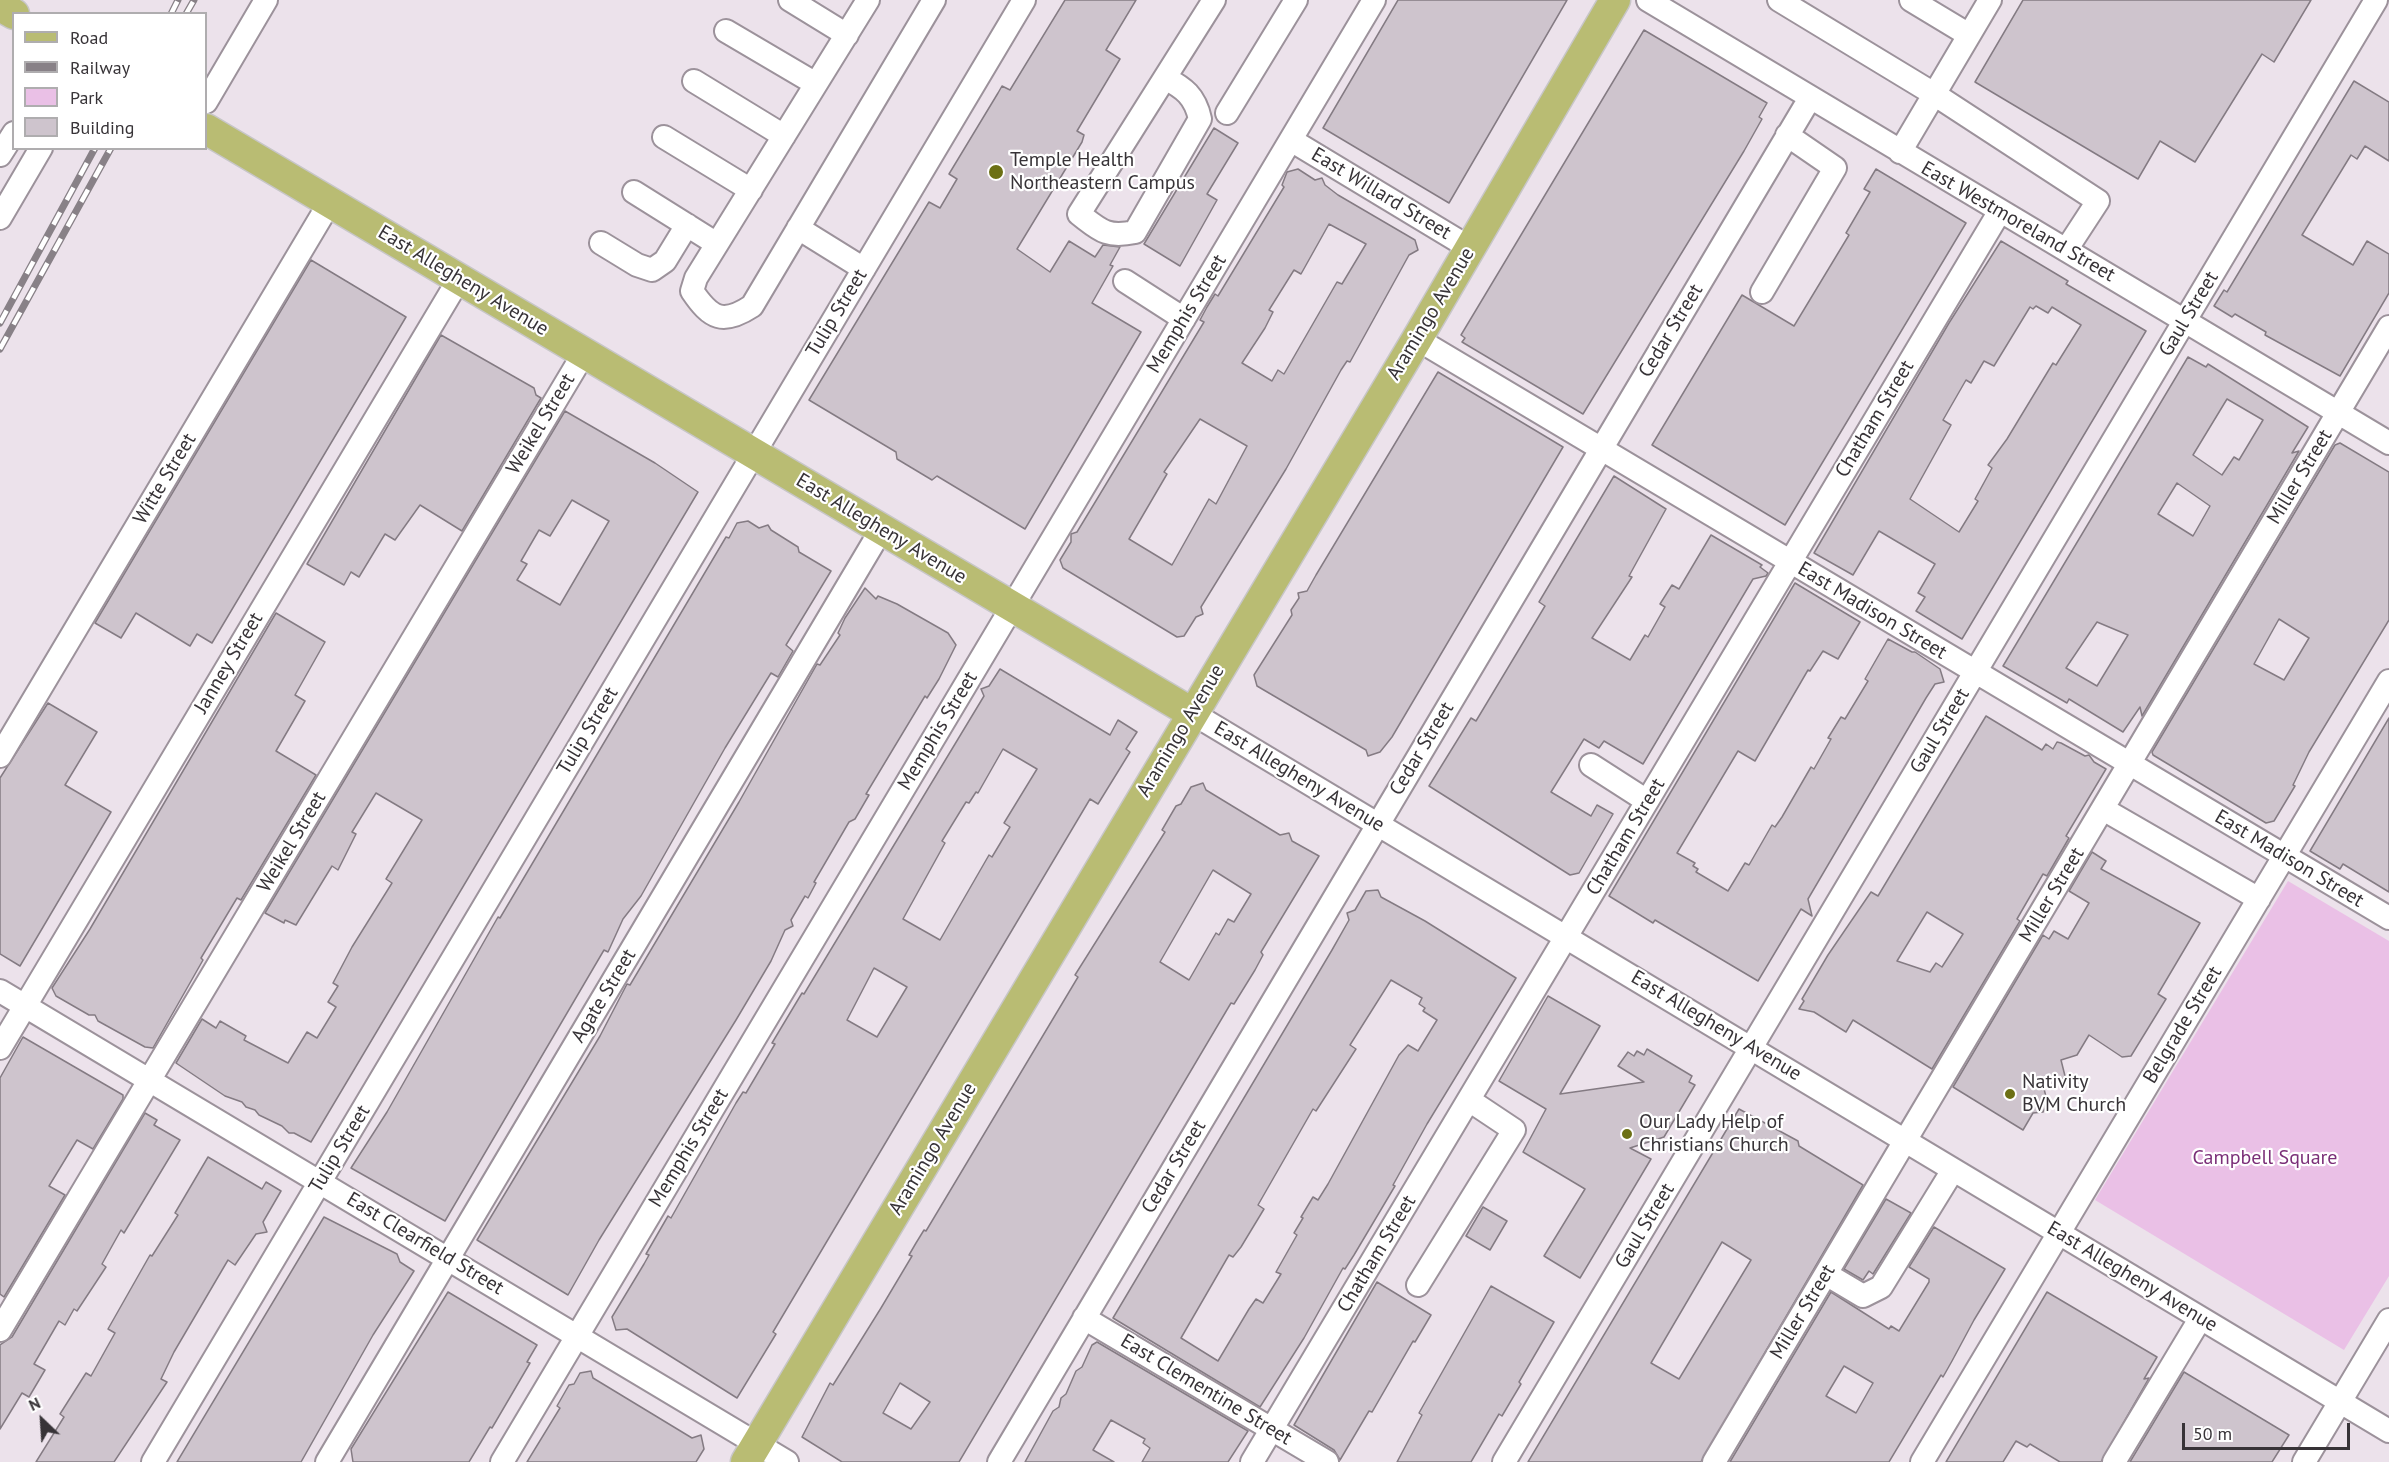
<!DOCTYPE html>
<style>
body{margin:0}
#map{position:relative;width:2389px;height:1462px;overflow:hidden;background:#ece2eb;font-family:"PT Sans",sans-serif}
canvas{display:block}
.legend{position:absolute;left:12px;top:12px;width:195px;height:138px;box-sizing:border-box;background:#fff;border:2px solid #afadaf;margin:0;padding:8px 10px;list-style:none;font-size:18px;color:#373337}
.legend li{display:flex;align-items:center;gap:12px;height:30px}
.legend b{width:30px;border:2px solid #afadaf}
.north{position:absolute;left:12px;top:1390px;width:60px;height:60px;-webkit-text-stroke:4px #fff;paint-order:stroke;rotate:335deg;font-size:16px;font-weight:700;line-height:24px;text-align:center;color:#373337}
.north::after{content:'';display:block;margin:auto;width:21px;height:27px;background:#373337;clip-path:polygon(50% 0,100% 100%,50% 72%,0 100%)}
.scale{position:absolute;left:2182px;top:1423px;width:168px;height:27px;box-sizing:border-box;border:3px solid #373337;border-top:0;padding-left:8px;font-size:18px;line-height:21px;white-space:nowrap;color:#373337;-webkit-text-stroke:4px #fff;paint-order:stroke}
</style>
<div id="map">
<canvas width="2389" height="1462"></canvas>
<ul class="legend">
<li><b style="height:8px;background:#b9bc73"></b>Road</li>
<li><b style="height:8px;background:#888187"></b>Railway</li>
<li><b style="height:16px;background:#eac0e6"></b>Park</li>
<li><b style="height:16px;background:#cec4cd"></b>Building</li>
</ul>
<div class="north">N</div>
<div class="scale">50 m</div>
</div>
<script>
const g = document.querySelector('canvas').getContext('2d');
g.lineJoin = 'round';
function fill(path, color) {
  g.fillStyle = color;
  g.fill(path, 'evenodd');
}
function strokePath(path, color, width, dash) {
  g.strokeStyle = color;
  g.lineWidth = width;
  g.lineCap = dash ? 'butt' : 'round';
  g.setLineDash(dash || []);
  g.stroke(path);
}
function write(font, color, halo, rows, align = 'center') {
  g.font = font + ' "PT Sans",sans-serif';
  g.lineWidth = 4.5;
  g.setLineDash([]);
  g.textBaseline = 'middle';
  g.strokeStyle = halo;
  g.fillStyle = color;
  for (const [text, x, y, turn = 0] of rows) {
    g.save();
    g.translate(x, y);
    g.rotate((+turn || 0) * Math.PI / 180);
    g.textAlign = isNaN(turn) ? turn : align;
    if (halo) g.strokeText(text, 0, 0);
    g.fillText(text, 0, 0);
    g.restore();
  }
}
const green = new Path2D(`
 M2288,881L2389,941V1276L2344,1350L2095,1200Z`);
const building = new Path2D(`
 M1065,0H1136L1106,50L1120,59L1077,131L1084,135L1082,142L1017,249L1050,272L1069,241L1095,257L1103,245L1120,247L1110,265L1113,266L1092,303L1141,332L1025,529L937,476L932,480L897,459L896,452L809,400L929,202L940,208L957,179L949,174L998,93L1002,86L1010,90Z
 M1398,0H1567L1449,203L1323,128Z
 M2023,0H2311L2274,62L2262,54L2195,162L2160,141L2138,179L1975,82Z
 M1644,30L1767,103L1759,117L1762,119L1744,151L1583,414L1462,342L1465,338L1461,335Z
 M2354,81L2389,102V161L2365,146L2357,159L2351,155L2302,235L2353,265L2367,241L2389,254V293L2340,376L2265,335L2266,332L2235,314L2232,317L2214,306L2224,290L2227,292Z
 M1214,128L1238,143L1207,194L1217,200L1180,266L1144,244Z
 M1298,169L1315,180L1322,178L1325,185L1338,195L1415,240L1418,250L1409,255L1350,362L1347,361L1341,370L1286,469L1201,607L1203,614L1196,617L1184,636L1177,637L1063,568L1060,560L1071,542V534L1077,532L1094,504L1204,322L1200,320L1207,307L1215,294L1218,296L1284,187L1282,185L1287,172ZM1329,224L1366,244L1342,284L1337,282L1284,374L1278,370L1272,381L1242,363L1265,328L1273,312L1269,310L1294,270L1301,274ZM1200,419L1247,446L1216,504L1209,499L1172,565L1129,539L1167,474L1164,472Z
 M1876,169L1966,223L1785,525L1652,445L1742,295L1794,326L1849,235L1846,233L1870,192L1864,189Z
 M2001,241L2068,281L2066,284L2146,331L1962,639L1916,611L1925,597L1918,593L1935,564L1879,531L1853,575L1814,553L1949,323ZM2036,306L2048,313L2052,307L2081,325L2056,365L2053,363L2007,439L1988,465L1992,468L1975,499L1978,501L1959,532L1910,499L1951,425L1943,420L1966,380L1971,383L1984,361L1994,366L2030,307L2033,309Z
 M311,260L406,317L212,643L197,634L190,646L136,613L121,638L95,623Z
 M441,335L534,388L536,395L541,398L462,531L420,505L395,540L385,534L359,577L351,572L344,585L307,564Z
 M2188,357L2206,367L2208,364L2308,427L2292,453L2299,451L2142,716L2140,707L2123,732L2069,699L2067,703L2003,666ZM2227,399L2263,420L2239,460L2234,457L2222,475L2193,455ZM2177,483L2210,506L2193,536L2158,514ZM2097,622L2128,635L2097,686L2066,668Z
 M1438,372L1563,447L1392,737L1380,752L1368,756L1366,750L1257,686L1254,675L1292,615L1291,610L1299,598L1298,593L1307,591L1316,575Z
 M565,411L655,463L698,492L311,1142L294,1133H289L282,1126L259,1115L255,1110L246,1107L242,1102L225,1096L176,1063L202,1019L216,1028L220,1021L246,1036L244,1040L288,1063L307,1032L317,1038L336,1007L328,1002L338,986L333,983L352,947L392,883L386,879L422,820L376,793L352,832L356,834L338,870L332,866L296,925L285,920L284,923L265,913ZM572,500L609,521L560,605L517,580L527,564L521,561L539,530L550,536Z
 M2340,443L2389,472V620L2309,752L2293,785L2295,786L2274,821L2266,823L2153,755L2152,752L2335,445ZM2279,619L2309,638L2284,680L2254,664Z
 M1614,476L1666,509L1629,576L1632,577L1592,638L1630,660L1645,635L1648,637L1665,607L1660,604L1672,585L1679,589L1711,535L1762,565L1760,567L1768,573L1766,576L1753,579L1643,764L1604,741L1599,748L1584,739L1551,792L1591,816L1597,805L1613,814L1579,873L1570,875L1429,786L1471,718L1476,721L1545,606L1539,602Z
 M748,521L759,528L768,525L771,530L798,547L799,552L831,571L786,645L793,651L778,677L771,673L725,748L641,896L623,919L608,952L604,950L445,1221L351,1168L387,1112L498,917L500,918L726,537L729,538L737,523Z
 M1795,583L1860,622L1838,659L1823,651L1810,671L1808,670L1755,761L1738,751L1677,853L1695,863L1693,866L1698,869L1696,872L1728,891L1745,863L1749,865L1772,825L1775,827L1782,817L1811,767L1814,769L1831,739L1828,738L1841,717L1845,719L1868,681L1865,679L1888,639L1912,652H1915L1940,669L1944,682L1935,684L1926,698L1808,899L1812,916L1801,909L1758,981L1655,920L1653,923L1609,896Z
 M865,588L876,599L878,596L897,604L948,633L956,645L939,679L927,698L925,696L866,794L869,795L855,819L849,822L814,882L816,883L808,898L805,896L791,920L793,926L785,930L771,961L736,1020L599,1240L568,1295L477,1240L600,1036L627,984L630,985L739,802L817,664L820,665L840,635L838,633L845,618Z
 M276,613L325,642L295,695L305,701L276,751L316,775L241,900L237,898L201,958L203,960L153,1048L145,1047L98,1021L95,1015H89L56,996L52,988L90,929Z
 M1000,669L1110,735L1118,720L1137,732L1126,749L1130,752L1098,804L1090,799L773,1332L776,1334L737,1398L627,1329L616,1330L612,1317L644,1264L649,1255L646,1254L668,1216L671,1218L736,1103L743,1092L746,1093L775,1044L772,1043L802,993L804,994L984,696L981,689L989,686ZM1003,749L1037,769L1004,823L1010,827L992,857L989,855L940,940L903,919L945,843L942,841L966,802L969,803L976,792L978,793ZM874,968L907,987L877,1037L847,1020Z
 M48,703L97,732L65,785L111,812L20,966L0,954V778Z
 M1986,716L2042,750L2046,744L2053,749L2057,742L2061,743L2085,756L2089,755L2094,762L2106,769L2066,836L2069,838L2047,876L2043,874L2017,919L2020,921L1932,1069L1853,1020L1846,1032L1814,1012L1799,1009L1804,1001L1802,999L1828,955L1871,892L1878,896ZM1927,912L1963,934L1942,967L1936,963L1930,972L1897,961Z
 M2389,718V892L2343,864L2340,869L2310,851Z
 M1203,783L1206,790L1280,835L1289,833L1292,841L1319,856L1261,952L1263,955L1255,970L1234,1004L1231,1003L959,1462H842L802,1437L830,1383L833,1385L881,1308L912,1256L909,1255L916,1243L924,1230L926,1231L1078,977L1075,975L1165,832L1162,830L1176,806L1181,804L1191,787ZM1213,870L1251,894L1234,922L1228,919L1219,935L1216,933L1189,980L1160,962ZM900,1383L930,1402L911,1429L883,1413Z
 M2092,852L2106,861L2101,869L2200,923L2158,994L2166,999L2131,1056L2122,1057L2089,1035L2077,1055L2061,1060L2065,1076L2060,1083L2044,1089L2048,1104L2043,1112L2033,1113L2023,1130L1953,1087L2043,935L2049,939L2054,931L2068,939L2089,903L2069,891Z
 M1378,890L1381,897L1425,921L1516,978L1427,1124L1393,1185L1395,1186L1354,1255L1345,1269L1343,1268L1304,1338L1260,1407L1113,1318L1332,950L1349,920L1347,913L1355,910L1366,891ZM1391,980L1422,998L1419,1004L1425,1008L1423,1011L1437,1020L1418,1051L1408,1045L1399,1055L1328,1184L1318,1200L1313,1197L1301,1217L1303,1218L1294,1233L1297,1235L1276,1272L1281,1274L1263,1303L1256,1299L1249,1309L1218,1361L1181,1338L1229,1255L1233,1257L1241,1247L1264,1209L1258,1205L1313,1109L1316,1111L1356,1049L1350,1045Z
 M1548,996L1600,1026L1560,1094L1644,1082L1618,1066L1628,1052L1634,1056L1637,1051L1644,1055L1647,1049L1692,1076L1689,1082L1695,1085L1664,1137L1630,1148L1651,1159L1580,1278L1544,1256L1585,1189L1523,1152L1546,1109L1499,1081Z
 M23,1037L123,1095V1099L93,1149L77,1140L49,1186L65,1195L4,1297L0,1294V1078Z
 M1739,1109L1798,1141L1799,1146L1863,1185L1701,1462H1528ZM1722,1242L1751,1260L1679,1379L1651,1363Z
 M145,1113L157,1120L154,1125L180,1140L124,1233L121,1230L102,1264L106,1267L77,1311L74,1309L65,1325L59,1321L34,1364L45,1370L29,1397L22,1393L0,1429V1345L12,1337Z
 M208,1157L262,1189L266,1182L281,1191L263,1222L267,1232L256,1234L235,1265L228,1260L174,1352L161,1379L167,1382L114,1462H36L64,1417L60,1414L86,1373L91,1376L115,1333L108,1329L150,1255L152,1256L178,1215L175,1213Z
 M1886,1199L1911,1213L1873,1274L1869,1271L1863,1280L1844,1269Z
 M1483,1207L1507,1221L1490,1250L1466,1236Z
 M324,1217L397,1254L400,1262L414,1271L373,1335L301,1462H177Z
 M1934,1227L2005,1269L1974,1320L1952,1361L1943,1377L1941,1375L1889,1462H1730L1831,1292L1889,1329L1891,1326L1899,1331L1929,1282V1279L1909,1267ZM1844,1366L1873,1383L1856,1413L1826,1396Z
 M1377,1282L1431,1315L1415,1342L1413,1341L1372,1412L1369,1411L1340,1460L1334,1450L1294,1425Z
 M1491,1286L1554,1322L1519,1382L1521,1384L1512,1399L1502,1416L1499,1414L1471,1462H1397L1422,1415L1419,1413Z
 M448,1292L537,1345L527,1362L530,1363L492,1428L490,1427L469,1462H353L351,1449Z
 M2047,1292L2157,1357L2144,1379L2149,1378L2101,1462H2060L2030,1444L2027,1447L2016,1441L2003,1462H1946Z
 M1097,1342L1248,1431L1228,1462H1142L1150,1448L1143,1443L1145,1439L1111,1420L1093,1450L1114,1462H1025L1053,1411L1059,1407L1061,1398L1066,1394L1076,1371L1082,1367L1092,1345Z
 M591,1371L593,1378L692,1438L701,1435L704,1449L696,1462H527L560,1408L557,1406L569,1385L574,1384L580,1373Z
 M2184,1372L2289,1435L2272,1462H2130Z`);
const minor = new Path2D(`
 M790,0L847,35
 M868,0L696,278L692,291C711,319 723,325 752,306L934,0
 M1648,0L2389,443
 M1779,0L1934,94L2098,201L2066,250
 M1911,0L1969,35
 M726,31L816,84
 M1165,78C1184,88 1195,96 1200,119L1135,232C1106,238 1100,230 1079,214L1214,0
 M694,81L784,136
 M206,102L266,0
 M1227,113L1296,0
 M664,137L751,190
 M1291,140L1470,248
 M1900,152L1990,0
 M0,155L14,133
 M634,192L717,244
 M0,218L41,148
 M798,228L864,269
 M601,243L637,265L652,270L665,261L687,225
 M1125,281L1184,319
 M1762,292L1835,168L1787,135
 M1417,339L2389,918
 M1192,713L2389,1431
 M0,756L330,202
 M1591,765L1647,801
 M2103,809L2259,899
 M0,991L787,1462
 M0,1048L459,279
 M1826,1274L1863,1296L1881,1287L1953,1170
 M1418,1285L1514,1130L1469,1100
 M1084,1318L1327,1462
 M0,1330L584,353
 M153,1462L1024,0
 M327,1462L881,530
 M502,1462L1374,0
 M999,1462L1810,98
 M1252,1462L2000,211
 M1504,1462L2376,0
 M1714,1462L2389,327
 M1922,1462L2389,681
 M2114,1462L2200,1319
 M2304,1462L2389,1320`);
const major = new Path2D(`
 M0,6L14,14
 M206,129L1192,713
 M746,1462L1417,339L1615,0`);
const rail = new Path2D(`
 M171,14L178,0
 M186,14L194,0
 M0,323L95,148
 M0,349L111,148`);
const markers = [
 [996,172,8,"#6c7014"],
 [2010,1094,6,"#6c7014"],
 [1627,1134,6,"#6c7014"]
];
const poiNames = [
 ["Temple Health",1010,160],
 ["Northeastern Campus",1010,183],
 ["Nativity",2022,1082],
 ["BVM Church",2022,1105],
 ["Our Lady Help of",1639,1122],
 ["Christians Church",1639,1145]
];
const streetNames = [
 ["East Willard Street",1381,194,31],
 ["East Westmoreland Street",2018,222,30],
 ["East Allegheny Avenue",463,281,31],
 ["Tulip Street",837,313,-59],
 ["Memphis Street",1187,314,-59],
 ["Aramingo Avenue",1431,314,-59],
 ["Gaul Street",2189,314,-59],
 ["Cedar Street",1671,331,-59],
 ["Chatham Street",1875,419,-59],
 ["Weikel Street",541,424,-59],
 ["Miller Street",2300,477,-59],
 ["Witte Street",165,479,-59],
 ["East Allegheny Avenue",881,529,31],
 ["East Madison Street",1872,611,31],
 ["Janney Street",229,663,-59],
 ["Tulip Street",588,731,-59],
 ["Memphis Street",938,731,-59],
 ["Aramingo Avenue",1181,731,-59],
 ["Gaul Street",1940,731,-59],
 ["Cedar Street",1422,749,-59],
 ["East Allegheny Avenue",1299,777,31],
 ["Chatham Street",1626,837,-59],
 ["Weikel Street",292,842,-59],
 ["East Madison Street",2289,859,31],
 ["Miller Street",2052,895,-59],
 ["Agate Street",604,996,-59],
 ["Belgrade Street",2183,1025,-59],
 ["East Allegheny Avenue",1716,1026,31],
 ["Memphis Street",689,1148,-59],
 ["Tulip Street",340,1149,-59],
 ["Aramingo Avenue",933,1149,-59],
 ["Cedar Street",1174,1167,-59],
 ["Gaul Street",1645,1226,-59],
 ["East Clearfield Street",425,1244,31],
 ["Chatham Street",1377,1254,-59],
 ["East Allegheny Avenue",2132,1277,31],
 ["Miller Street",1803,1312,-59],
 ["East Clementine Street",1206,1390,31]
];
const parkNames = [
 ["Campbell Square",2265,1158]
];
fill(green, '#eac0e6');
fill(building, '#cec4cd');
strokePath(building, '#847b83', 1.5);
strokePath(minor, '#9c929b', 26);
strokePath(major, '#c7c6c7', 33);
strokePath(minor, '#fff', 22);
strokePath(major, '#b9bc73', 30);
strokePath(rail, '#888187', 7);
strokePath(rail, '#fff', 4.5, [14]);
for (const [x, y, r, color] of markers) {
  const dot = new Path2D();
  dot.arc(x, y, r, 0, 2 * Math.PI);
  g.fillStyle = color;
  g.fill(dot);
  strokePath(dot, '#fff', 2);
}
write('20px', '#373337', '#fff', poiNames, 'left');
write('20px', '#373337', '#fff', streetNames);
write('20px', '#7b2f78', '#fff', parkNames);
</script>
